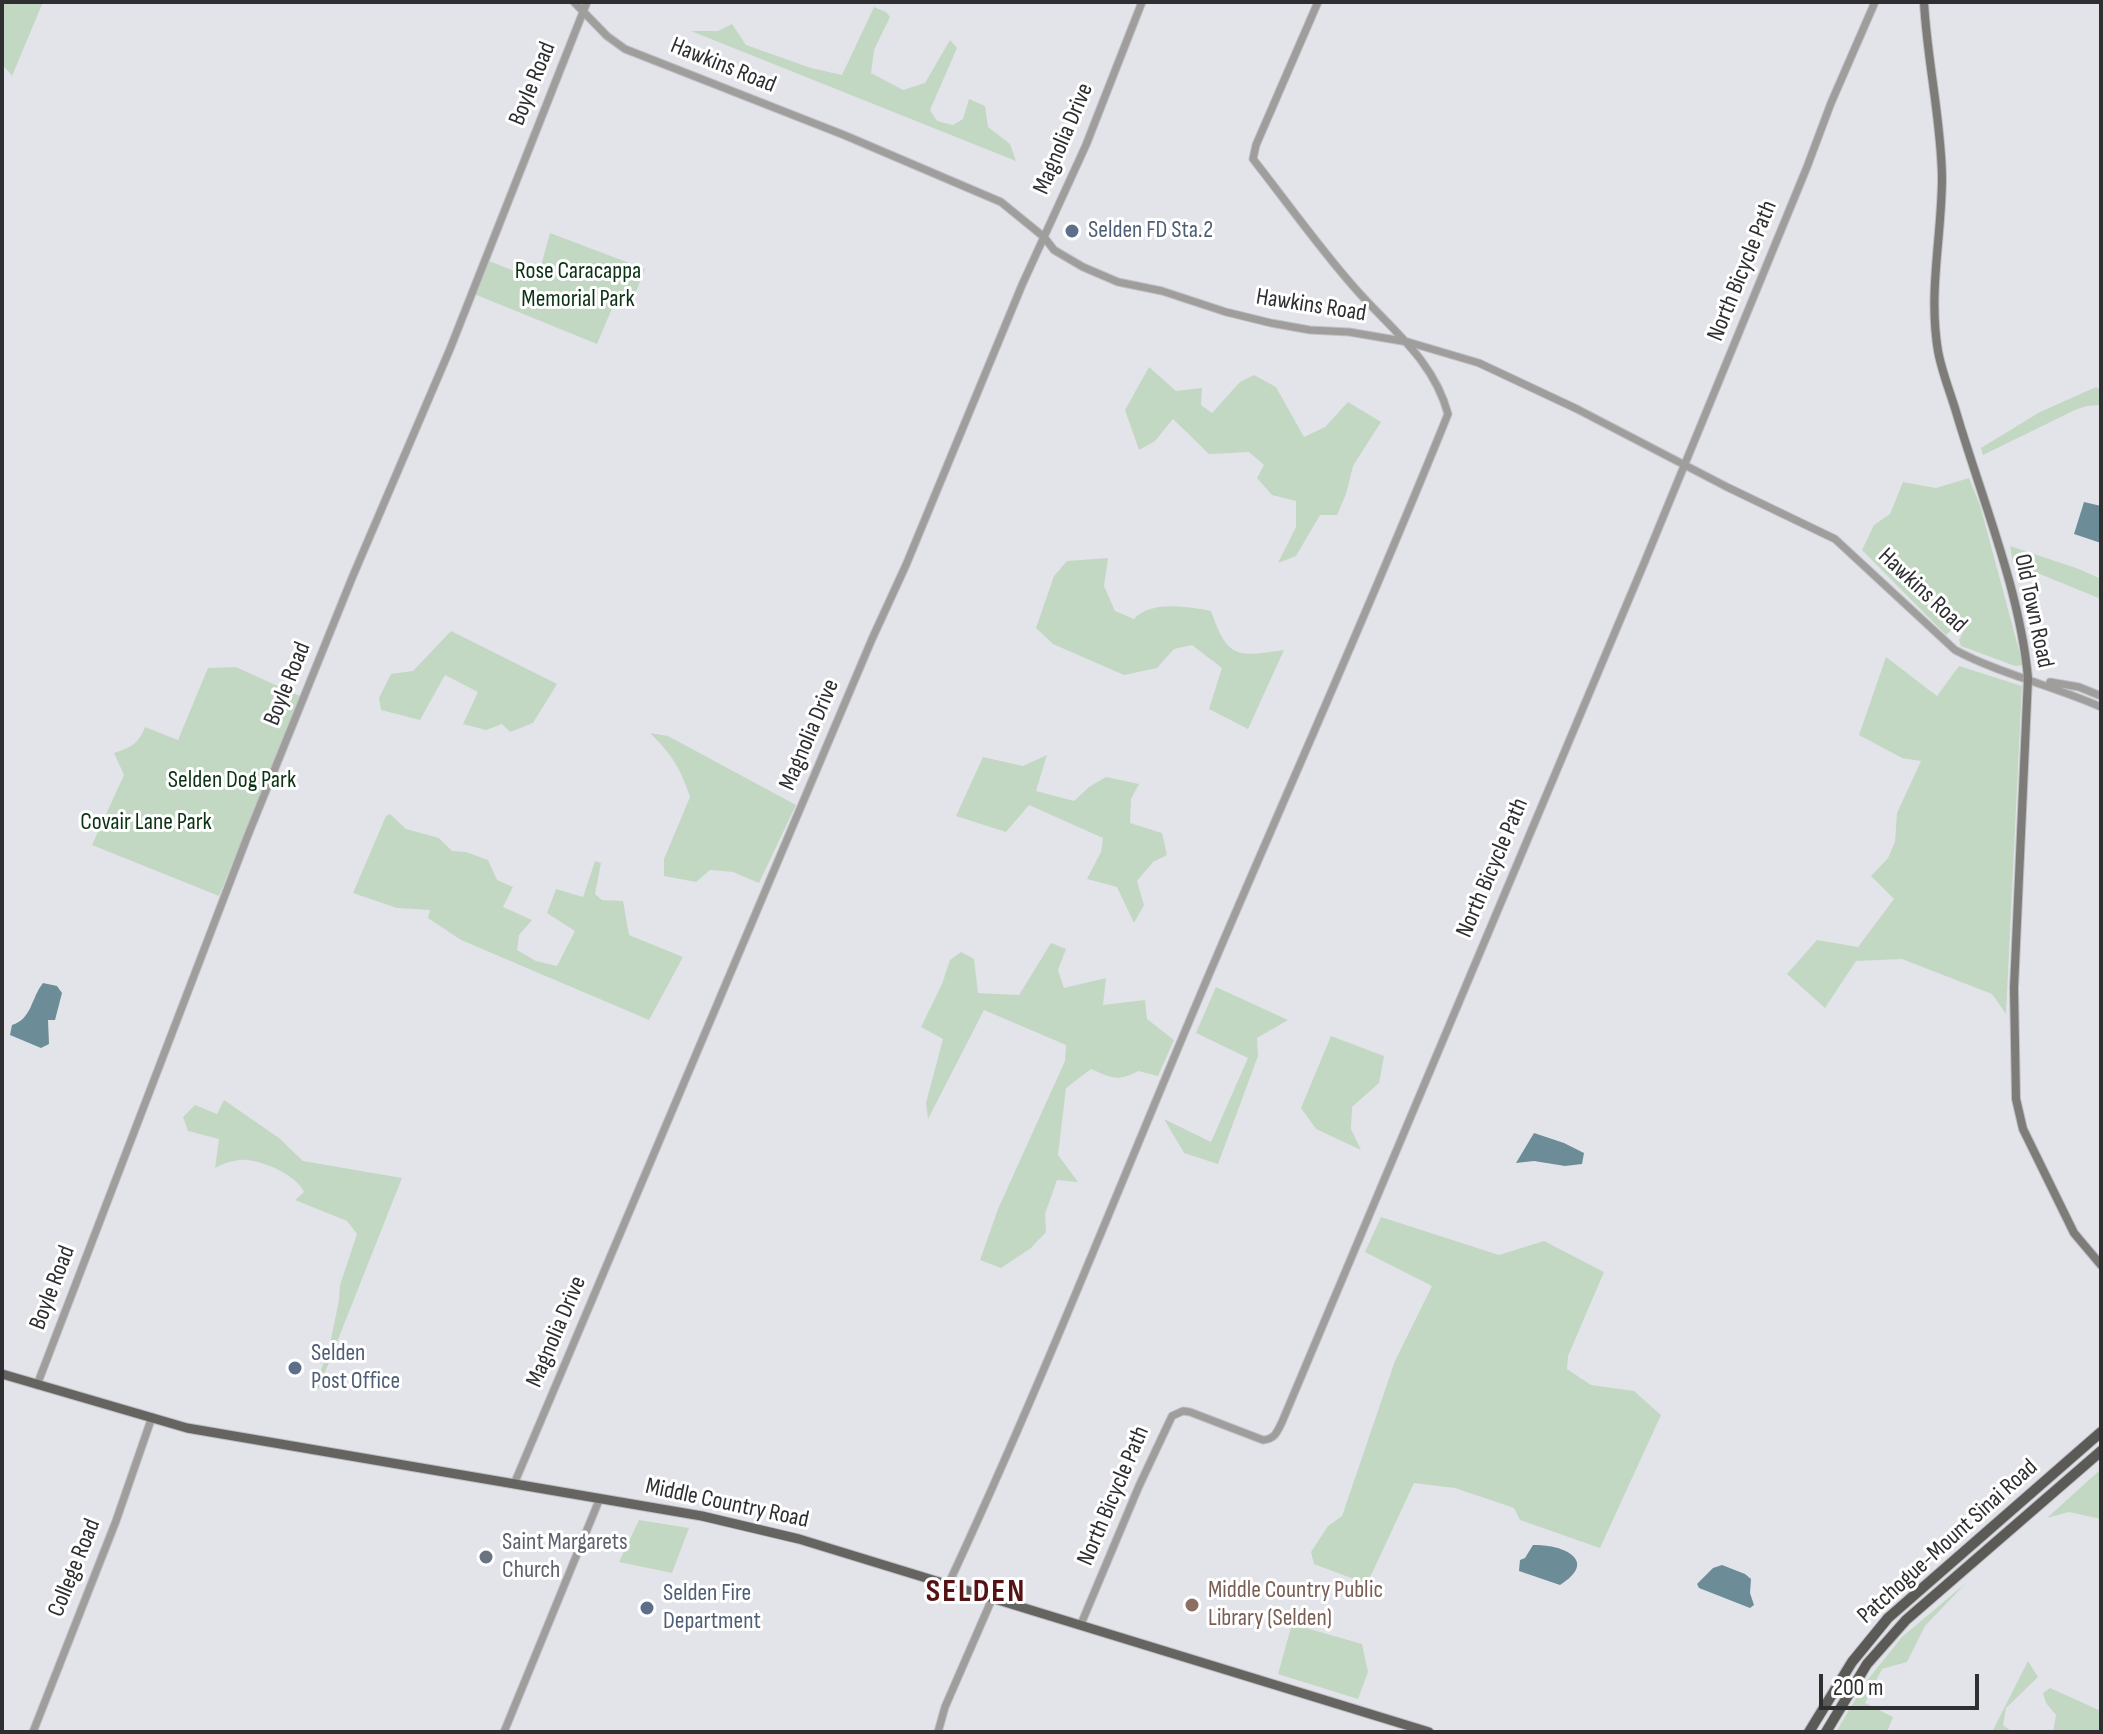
<!DOCTYPE html>
<style>
body{margin:0}
#map{position:relative;width:2103px;height:1734px;overflow:hidden;background:#e3e4ea;font-family:"Sofia Sans Condensed",sans-serif}
canvas{display:block}
.frame{position:absolute;inset:0;border:4px solid #2f2f32;pointer-events:none}
.scale{position:absolute;left:1819px;top:1674px;width:160px;height:36px;box-sizing:border-box;border:4px solid #2f2f32;border-top:0;padding-left:10px;font-size:24px;line-height:28px;white-space:nowrap;color:#2f2f32;-webkit-text-stroke:6px #fff;paint-order:stroke}
</style>
<div id="map">
<canvas width="2103" height="1734"></canvas>
<div class="frame"></div>
<div class="scale">200 m</div>
</div>
<script>
const g = document.querySelector('canvas').getContext('2d');
g.lineJoin = 'round';
function fill(path, color) {
  g.fillStyle = color;
  g.fill(path, 'evenodd');
}
function strokePath(path, color, width, dash) {
  g.strokeStyle = color;
  g.lineWidth = width;
  g.lineCap = dash ? 'butt' : 'round';
  g.setLineDash(dash || []);
  g.stroke(path);
}
function write(font, color, halo, rows, align = 'center') {
  g.font = font + ' "Sofia Sans Condensed",sans-serif';
  g.lineWidth = 6;
  g.setLineDash([]);
  g.textBaseline = 'middle';
  g.strokeStyle = halo;
  g.fillStyle = color;
  for (const [text, x, y, turn = 0] of rows) {
    g.save();
    g.translate(x, y);
    g.rotate((+turn || 0) * Math.PI / 180);
    g.textAlign = isNaN(turn) ? turn : align;
    if (halo) g.strokeText(text, 0, 0);
    g.fillText(text, 0, 0);
    g.restore();
  }
}
const green = new Path2D(`
 M2,2H43L12,76L2,64Z
 M874,7L886,12L890,17L874,50L871,73L903,90L925,83L950,40L957,48L930,110L937,121L953,125L963,119L969,99L985,106L988,127L1010,144L1016,161L691,31H718L732,24L746,45L811,68L842,75Z
 M550,233L645,269L630,307L621,304L613,306L597,344L474,294L489,261L537,280Z
 M1149,367L1176,391L1202,388L1201,405L1212,413L1240,382L1254,375L1276,387L1304,437L1325,427L1348,402L1381,422L1353,466L1346,494L1337,515H1320L1296,556L1278,563L1296,527V501L1272,495L1257,478L1264,465L1249,452L1209,454L1173,419L1155,441L1139,450L1125,410Z
 M2096,387L2101,390V405L2087,406L2075,410L1983,455L1981,448L2040,412Z
 M1969,478L1980,505L2023,665L2015,666L1961,646L1959,640L1965,628L1958,624L1946,635L1862,550L1874,525L1890,514L1903,482L1936,488Z
 M2010,546L2079,569L2101,579V599L2013,563Z
 M1108,558L1104,586L1115,611L1134,619C1152,600 1187,607 1211,611C1228,659 1236,657 1284,650L1248,729L1209,709L1222,668L1192,645L1174,649L1157,668L1124,675L1053,644L1036,628L1054,576L1067,561Z
 M451,631L557,684L533,723L510,732L502,724L486,730L463,724L478,692L445,675L420,720L381,710L379,698L391,674L413,671Z
 M1886,657L1937,696L1959,666L2022,686L2006,1014L1992,994L1902,959L1856,961L1825,1008L1787,974L1817,940L1858,947L1894,899L1871,876L1888,858L1895,842L1897,813L1921,761L1902,758L1859,735Z
 M236,667L302,697L219,896L92,845L124,775L114,753C131,748 139,743 145,727L178,740L208,668Z
 M650,733L668,736L796,805L759,883L733,872L710,870L696,882L664,876V859L690,797C680,767 672,755 650,733Z
 M1047,755L1036,791L1074,801L1089,787L1106,777L1139,784L1131,799L1130,823L1162,833L1167,855L1153,862L1137,881L1144,905L1134,923L1117,887L1087,879L1101,852L1103,838L1029,805L1006,832L956,816L983,757L1023,766Z
 M390,814L406,829L439,838L452,851L466,852L488,860L497,880L513,887L503,907L532,920L519,935L517,950L536,961L557,966L575,931L547,913L556,889L583,897L595,861L601,863L595,894L602,900L623,901L629,935L683,957L649,1020L461,940L428,918L430,910L397,908L353,893L386,816Z
 M1051,943L1066,949L1058,970L1064,988L1106,978L1103,1005L1145,1000L1147,1019L1174,1040L1158,1076L1138,1071C1119,1082 1111,1078 1091,1069L1066,1088L1058,1155L1078,1182L1057,1180L1045,1214L1046,1232L1031,1248L1001,1268L980,1260L998,1209L1065,1061L1066,1045L984,1010L928,1119L926,1103L943,1039L921,1027L942,984L950,960L961,952L974,959L978,993L1019,995Z
 M1216,987L1288,1020L1257,1038L1258,1056L1218,1164L1184,1153L1164,1119L1211,1142L1248,1058L1196,1033Z
 M1331,1036L1384,1056L1379,1083L1352,1107L1351,1129L1361,1150L1316,1129L1301,1108Z
 M224,1100L279,1138L303,1161L402,1178L318,1390L317,1382L330,1344L339,1300L340,1285L357,1234L347,1221L295,1200L304,1192C296,1175 266,1162 247,1160C236,1159 225,1163 215,1168L219,1139L188,1131L183,1117L195,1105L217,1114Z
 M1381,1217L1499,1255L1544,1241L1604,1272L1568,1356L1567,1369L1591,1385L1634,1391L1661,1415L1600,1548L1520,1520L1514,1508L1455,1488L1414,1483L1367,1584L1314,1564L1311,1552L1328,1526L1342,1516L1395,1361L1432,1286L1365,1252Z
 M2101,1469V1519L2069,1512L2047,1518Z
 M639,1520L689,1528L672,1573L619,1562Z
 M1966,1583L1925,1626L1907,1662L1882,1669L1865,1703L1893,1717L1887,1732H1836L1865,1683L1902,1637Z
 M1292,1624L1362,1644L1368,1672L1358,1699L1278,1674Z
 M2028,1661L2038,1677L2006,1708L2003,1725L2012,1732H1992Z
 M2050,1688L2101,1711V1732H2053L2056,1715L2046,1703L2043,1693Z`);
const water = new Path2D(`
 M2084,502L2101,506V543L2074,534Z
 M43,983L57,986L62,993L55,1020H48L49,1044L41,1048L10,1035L12,1025C32,1019 31,998 43,983Z
 M1534,1133L1564,1143L1584,1153L1582,1164L1565,1166L1534,1161L1516,1163Z
 M1533,1545C1562,1544 1600,1560 1560,1585L1519,1571L1520,1560L1525,1558Z
 M1722,1565L1745,1574L1751,1579L1750,1593L1754,1605L1750,1608L1699,1588L1697,1584L1713,1568Z`);
const tertiary = new Path2D(`
 M574,2L607,36L625,49L844,135L1001,202L1044,237L1054,250L1083,267L1118,282L1162,291L1226,312L1271,323L1310,330L1349,332L1408,342L1479,363L1577,409L1727,487L1835,539L1955,650C2000,674 2054,686 2101,707
 M2050,682L2079,687L2101,696
 M37,1385L248,835L352,578L450,349L587,2
 M514,1484L872,639L906,565L1022,285L1086,145L1142,2
 M948,1585C1039,1390 1118,1189 1202,991C1284,798 1370,608 1448,414C1433,358 1389,328 1353,286C1318,246 1286,201 1253,159L1256,145L1318,2
 M1081,1624L1139,1486L1172,1416L1183,1411L1190,1412L1263,1440C1275,1439 1277,1432 1282,1422L1645,561L1807,167L1831,103L1875,2
 M33,1732L116,1521L152,1417
 M504,1732L600,1498
 M938,1732L945,1707L992,1599`);
const secondary = new Path2D(`
 M1924,2C1927,60 1941,118 1942,177C1942,236 1928,291 1938,351C1942,373 1951,394 1957,415C1982,499 2020,591 2028,678L2014,988L2016,1099L2023,1129L2074,1233L2101,1265`);
const primary = new Path2D(`
 M2,1374L187,1428L702,1516L799,1539L1429,1732`);
const trunk = new Path2D(`
 M1809,1732L1852,1662L1888,1618L2101,1432
 M1826,1732L1867,1664L1906,1620L2101,1451`);
const markers = [
 [1072,231,8,"#5c6f8a"],
 [295,1368,8,"#5c6f8a"],
 [486,1557,8,"#6b7280"],
 [1192,1605,8,"#8d6e63"],
 [647,1608,8,"#5c6f8a"]
];
const streetNames = [
 ["Hawkins Road",723,66,22],
 ["Boyle Road",533,84,-68],
 ["Magnolia Drive",1064,139,-67],
 ["North Bicycle Path",1743,271,-68],
 ["Hawkins Road",1311,306,9],
 ["Hawkins Road",1922,591,43],
 ["Old Town Road",2033,611,78],
 ["Boyle Road",288,684,-68],
 ["Magnolia Drive",810,735,-67],
 ["North Bicycle Path",1493,868,-67],
 ["Boyle Road",53,1288,-69],
 ["Magnolia Drive",557,1332,-67],
 ["North Bicycle Path",1114,1496,-67],
 ["Middle Country Road",727,1504,12],
 ["Patchogue-Mount Sinai Road",1948,1542,-42],
 ["College Road",75,1568,-68]
];
const serviceNames = [
 ["Selden FD Sta.2",1088,231],
 ["Selden",311,1354],
 ["Post Office",311,1382],
 ["Selden Fire",663,1594],
 ["Department",663,1622]
];
const parkNames = [
 ["Rose Caracappa",578,272],
 ["Memorial Park",578,300],
 ["Selden Dog Park",232,781],
 ["Covair Lane Park",146,823]
];
const worshipNames = [
 ["Saint Margarets",502,1543],
 ["Church",502,1571]
];
const educationNames = [
 ["Middle Country Public",1208,1591],
 ["Library (Selden)",1208,1619]
];
const districtNames = [
 ["SELDEN",976,1593]
];
fill(green, '#c2d8c3');
fill(water, '#6c8d97');
strokePath(tertiary, '#bfc0c5', 9);
strokePath(secondary, '#bfc0c5', 10);
strokePath(primary, '#bfc0c5', 11);
strokePath(trunk, '#bfc0c5', 12);
strokePath(tertiary, '#9f9e9c', 7);
strokePath(secondary, '#7e7c79', 8);
strokePath(primary, '#666460', 9);
strokePath(trunk, '#5c5a56', 10);
for (const [x, y, r, color] of markers) {
  const dot = new Path2D();
  dot.arc(x, y, r, 0, 2 * Math.PI);
  g.fillStyle = color;
  g.fill(dot);
  strokePath(dot, '#fff', 3);
}
write('24px', '#2f2f32', '#fff', streetNames);
write('24px', '#4e5e75', '#fff', serviceNames, 'left');
write('24px', '#0b3213', '#fff', parkNames);
write('24px', '#5b616d', '#fff', worshipNames, 'left');
write('24px', '#785e54', '#fff', educationNames, 'left');
g.letterSpacing = '2px';
write('bold 32px', '#561212', '#fff', districtNames);
g.letterSpacing = '0px';
</script>
